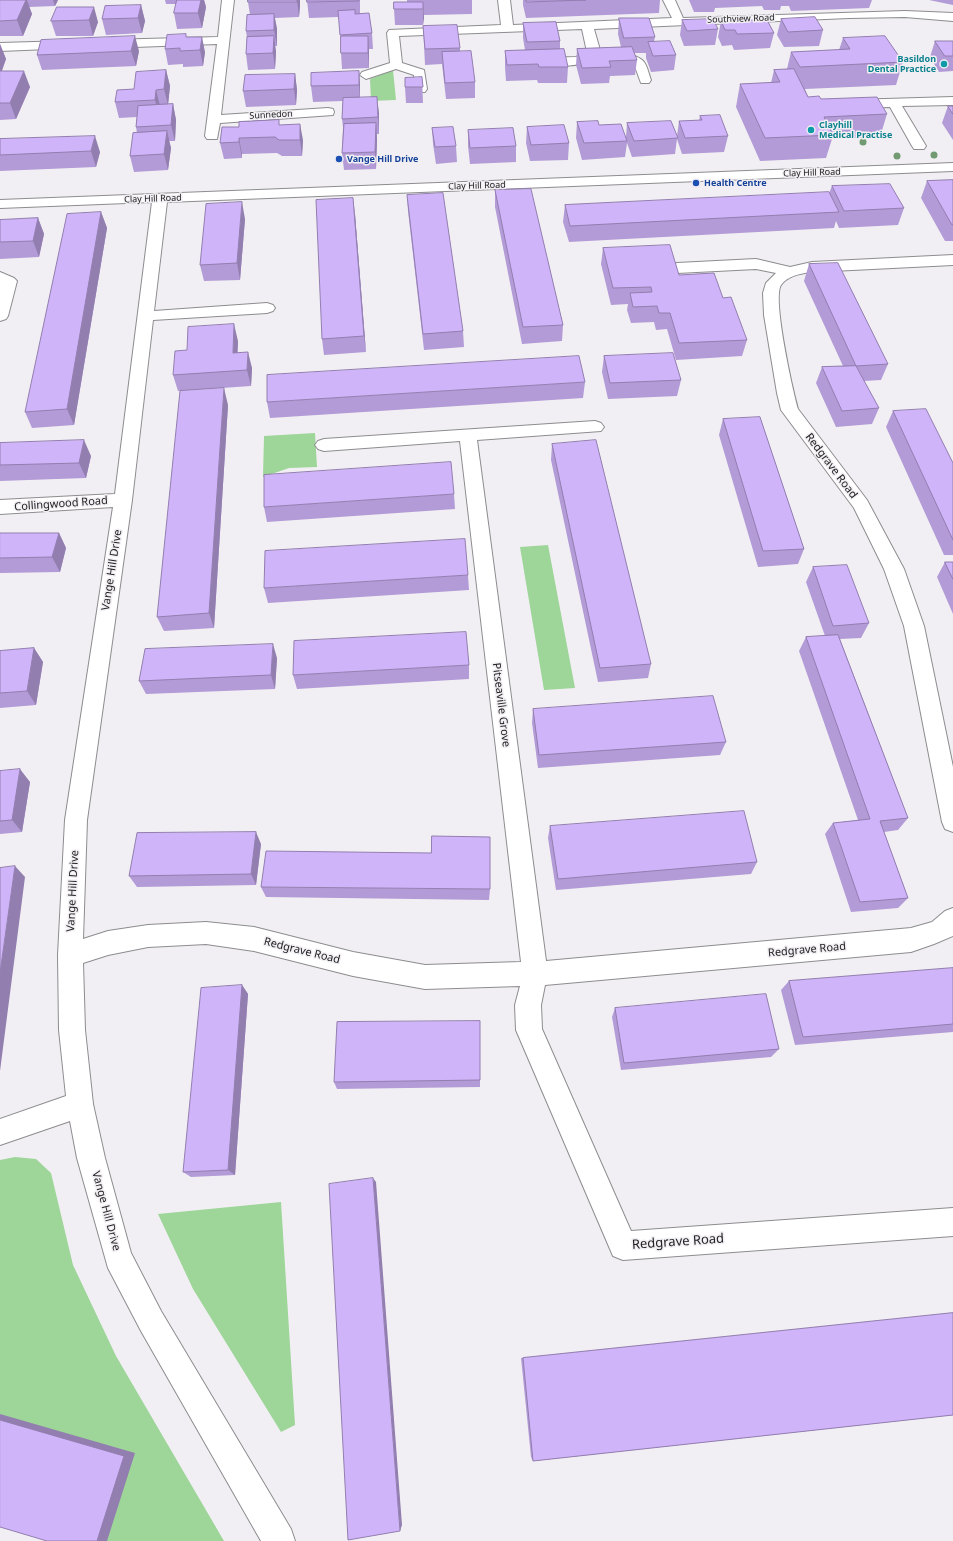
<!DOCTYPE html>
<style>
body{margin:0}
canvas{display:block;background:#f1eff3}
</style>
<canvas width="953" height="1541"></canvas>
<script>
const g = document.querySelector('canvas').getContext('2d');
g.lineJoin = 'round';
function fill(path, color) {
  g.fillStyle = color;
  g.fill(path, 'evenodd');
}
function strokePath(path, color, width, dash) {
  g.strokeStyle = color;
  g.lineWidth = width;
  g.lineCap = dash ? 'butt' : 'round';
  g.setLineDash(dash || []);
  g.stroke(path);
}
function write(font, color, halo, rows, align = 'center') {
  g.font = font + ' "Noto Sans",sans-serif';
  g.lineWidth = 3;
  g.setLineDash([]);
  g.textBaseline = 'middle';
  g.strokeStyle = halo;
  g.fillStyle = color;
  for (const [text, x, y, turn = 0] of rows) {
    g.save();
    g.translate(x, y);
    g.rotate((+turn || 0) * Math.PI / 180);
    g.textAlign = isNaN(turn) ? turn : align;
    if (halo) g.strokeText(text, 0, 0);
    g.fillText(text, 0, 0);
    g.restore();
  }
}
const green = new Path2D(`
 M393,70L396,100L371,101L370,79Z
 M315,433L317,467L289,468L263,477L264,436Z
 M548,545L575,688L544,690L520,547Z
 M15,1157L36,1159L51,1173L73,1265L116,1356L224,1541H107L0,1414V1160Z
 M281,1202L295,1425L281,1432L193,1289L158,1214Z`);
const minor = new Path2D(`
 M222,0H234L221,115L328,108L333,109L334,112L333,115L220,123L217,139H207L205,136L217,44L107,48L101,44L107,40L218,37Z
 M498,0H510L513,25L672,18L663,0H675L683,18L905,11L953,13V21L905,17L849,18L594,29L600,50C596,57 588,62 580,64C572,66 535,68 531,62L537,58L576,57L587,52L582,29L399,36L402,63L424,70L427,89L425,92H417L415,89L414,75L396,69L366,79L360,75L362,72L390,63L387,33L389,30L501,25Z
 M69,41L73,42L75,45L73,48L0,51V43Z
 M631,55C647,59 646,66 651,80L649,83H641L634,64H607L601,60L607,56Z
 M953,97V105L902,106L926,146L924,149H914L912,146L890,107L851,108L845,104L851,100Z
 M953,163V171L167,202L154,311L267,303L273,305L275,308L273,311L267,313L153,320L132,500L87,820L83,939L108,931L148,925L206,922L254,927L353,952L425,965L521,962L460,441L324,451L318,449L315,445L318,441L324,439L595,421L601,423L604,427L601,431L477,440L546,961L911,928L932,922L945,911L953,908V936L934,944L911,952L545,985L541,1005L542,1029L631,1231L953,1208V1236L623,1260L613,1256L516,1030L515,1005L520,986L425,989L353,976L254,951L206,944L148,947L108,955L83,963L85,1030L93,1104L105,1158L131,1253L161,1311L291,1529L295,1541H261L141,1331L108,1268L77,1158L70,1121L0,1145V1119L66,1096L59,1030L58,955L65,820L113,507L0,514V500L115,494L152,202L0,208V200Z
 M953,255V265L812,272C802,273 787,276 781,285C772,299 793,391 798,409L867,500L904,569L924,626L953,767V832L945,829L942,822L904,626L884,569L854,508L781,410L777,393L764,315L763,293L766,283L776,273L756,269L677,273L672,271L669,268L672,265L677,263L756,259L790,267L812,262Z
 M0,272L14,278L17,281L8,316L6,319L0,321Z`);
const trees = [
 [863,142],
 [934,155],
 [897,156]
];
const wall = new Path2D(`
 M0,0H58L55,6L29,7L32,14L23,36H0Z
 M165,0H204L206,7L202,28L177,29L174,13L176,4H166Z
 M248,0H300V5L299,17L275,18L277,29V46H275L276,52L275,69L248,70L246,54L247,38L246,31L250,15L248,2Z
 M307,0H360V14L372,33L373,49H369V68L342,69L341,53V42L339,17L309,18Z
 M407,0H472V14L424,15L423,25H395L394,9L407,2Z
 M523,0H660L659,13L526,18L523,5Z
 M689,0H872L869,8L791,11L789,6H781L780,10H764L762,6L715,8L714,12H694Z
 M929,0H953V5Z
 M141,5L145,21L142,33L106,35L102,19Z
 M57,7L98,22L93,36H56L51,21Z
 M619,18L655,37L654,41L676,55L674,70L651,72L646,58V53H634L637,60L635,75L610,76L609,83L581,84L576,65L577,49L621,47L618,34Z
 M781,19L823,30L819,46L784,47L777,35Z
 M682,20L718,29L715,45L684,46L680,35Z
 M721,21L774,33L770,48L734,50L732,45L722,46L718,37Z
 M523,23L560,41V49L568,67L567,83H538L537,80L506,81L505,67V51L525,50L523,38Z
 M423,26L460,48V51L475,82V98L446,99L442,64L425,65Z
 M187,37L205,52L203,66L183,67V64L168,65L165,49Z
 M843,38L903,62L896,85L805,89L808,97L887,114L880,137L832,139L826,158L760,161L736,107L740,84L771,83L774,70L787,69L791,52L839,50Z
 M41,40L139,51L136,66L42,70L37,55Z
 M935,41H953V71L939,72L930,57Z
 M0,44L6,59L2,71L30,87L16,119L0,120Z
 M166,70L170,86L168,105L173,104L176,120L175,141H169L171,148L168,170L134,172L130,156L137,133L136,127L137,117L119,118L115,102L134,89Z
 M359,71L360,87V97L379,113V134H377V140L376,169L344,170L342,153L343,127L342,119L343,101L313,102L311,86Z
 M295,74L297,90L296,105L246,107L243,91Z
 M422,77L423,103H406L405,87Z
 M948,106H953V140L942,123Z
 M700,116L728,136L724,152L682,154L677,139L675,154L632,157L627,143L625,157L582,160L576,138L577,122L599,125L626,137L627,123L677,136L679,121H699Z
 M280,125L303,140L302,156H282L277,153L242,154V158L224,159L220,143L239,127Z
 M527,127L569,143L568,160L530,161L526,143Z
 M432,128L456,146L457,162L436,164L433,144Z
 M468,130L516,146V162L470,164L468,146Z
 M0,139L100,152L96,167L0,171Z
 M953,180V241H945L921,198L927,181Z
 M832,186L904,208L898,225L839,228L836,221L834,228L569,242L563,222L565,205L829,193Z
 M495,190L563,325L562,341L522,344L495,207Z
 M407,195L463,331L464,347L424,350L408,211Z
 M101,212L107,228L74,425L32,428L25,412Z
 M355,214L366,352L324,355L322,339Z
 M38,218L44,234L39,257L0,259V220Z
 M245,219L240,280L204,281L200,265Z
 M603,248L679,275L723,298L747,340L742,356L676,360L667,329L656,330L654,322L631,323L627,310L628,304L611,305L601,264Z
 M809,264L888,364L881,380L864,381L879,408L872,424L836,427L816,383L822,367L843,366L804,281Z
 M238,341L237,353L252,368L251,386L178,391L173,375L187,350Z
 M604,356L681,380L677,396L608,399L602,372Z
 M585,382L583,398L270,418L267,402Z
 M228,405L214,628L164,631L157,617Z
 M893,411L953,463V555H944L886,427Z
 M723,419L804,549L798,564L758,567L719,435Z
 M0,443L91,456L86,478L0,481Z
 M552,444L651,664L648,678L598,682L551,460Z
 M454,494L455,509L267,522L264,507Z
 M0,533H59L66,548L60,572L0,573Z
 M945,562H953V614L937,577Z
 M813,567L869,623L861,638L840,639L908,818L898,830L884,832L908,898L898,908L851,912L825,834L833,823L858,820L799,651L806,637L825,636L806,582Z
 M468,575L469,590L268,603L264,588Z
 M34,648L43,662L36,705L0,708V651Z
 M277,658L275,689L146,694L139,681Z
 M469,665V679L297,689L293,675Z
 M533,709L726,742L720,755L538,768L532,723Z
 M0,771L30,782L22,832L0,834Z
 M550,826L757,862L751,874L556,890L548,838Z
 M261,844L256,885L137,887L129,876Z
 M261,887L490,889L489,900L266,897Z
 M953,968V1032L795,1045L781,990L789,981Z
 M242,985L248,994L235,1175L191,1177L183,1172Z
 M615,1008L779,1049L771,1057L621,1070L612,1017Z
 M480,1021V1087L337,1089L334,1082Z
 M953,1313V1415L533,1461L531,1457L521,1358Z`);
const shadedWall = new Path2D(`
 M26,0H27L32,14L23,36L17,20Z
 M53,0H58L55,6Z
 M201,0H204L206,7L202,28L198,13Z
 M297,0H300V5L299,17Z
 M423,2L424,18L423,25Z
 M141,5L145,21L142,33L138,18Z
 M94,7L98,22L93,36L89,20Z
 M274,14L277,29V46L274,30Z
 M135,36L139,51L136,66L131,51Z
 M274,36L276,52L275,69L273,53Z
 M368,36L369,52V68L368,53Z
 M202,37L205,52L203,66L200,50Z
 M0,44L6,59L0,75Z
 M166,70L170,86L168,105L164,89Z
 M24,71L30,87L16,119L10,103Z
 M359,71L360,87V101L359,85Z
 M295,74L297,90L296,105L294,89Z
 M156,90L160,106L159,116L155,100Z
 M377,97L379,113V134L378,117Z
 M173,104L176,120L175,141L171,125Z
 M376,123L377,140L376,169L375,152Z
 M300,124L303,140L302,156L300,140Z
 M167,131L171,148L168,170L164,154Z
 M95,136L100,152L96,167L91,151Z
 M239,138L242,154V158L239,142Z
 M353,198L355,214L366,352L364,336Z
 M242,202L245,219L240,280L237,263Z
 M101,212L107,228L74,425L67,409Z
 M38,218L44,234L39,257L33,241Z
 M234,324L238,341L237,369L233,353Z
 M248,352L252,368L251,386L247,370Z
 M224,388L228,405L214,628L209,613Z
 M84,440L91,456L86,478L79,463Z
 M59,533L66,548L60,572L52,557Z
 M273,644L277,658L275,689L271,675Z
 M34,648L43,662L36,705L27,691Z
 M20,769L30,782L22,832L12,820Z
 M256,832L261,844L256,885L251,874Z
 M15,866L25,877L0,1071V973Z
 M242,985L248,994L235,1175L228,1170Z
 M373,1178L376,1182L402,1525L400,1531Z
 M0,1414L135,1453L107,1541H97L0,1420Z`);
const building = new Path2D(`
 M0,0H26L17,20L0,21Z
 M177,0H201L198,13H174Z
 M248,0H297V2H248Z
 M307,0H359V1L307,2Z
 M526,0H586L527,2Z
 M394,2H423V9H394Z
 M141,5L138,18L102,19L105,6Z
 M57,7H94L89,20L51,21Z
 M355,10V14L369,13L372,33L340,35L338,11Z
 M274,14V30L246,31L247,15Z
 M815,17L823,30L788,32L781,19Z
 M619,18H649L655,37L624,38Z
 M713,19L718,29L687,31L682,20Z
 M767,20L774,33L737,34L735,30H725L721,21Z
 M556,22L560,41L527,42L523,23Z
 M457,25L460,48L425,49L423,26Z
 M186,34V37H202L200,50L180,51V48L165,49L167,35Z
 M135,36L131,51L37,55L41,40Z
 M274,36L273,53L246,54L247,37Z
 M341,36H368V53H341Z
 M885,36L903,62L800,67L791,52L850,49L843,38Z
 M670,41L676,55L653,56L648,42Z
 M935,41H953V56H945Z
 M632,47L637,60L609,61L611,67L582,68L577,49Z
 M564,49L568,67H539L538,64L507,65L505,51Z
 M471,51L475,82L445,83L442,52Z
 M794,69L808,97L819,96L821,99L877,97L887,114L824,117L833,135L765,138L740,84L780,82L774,70Z
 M166,70L164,89L156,90L155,100L115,102L117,90L134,89L136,72Z
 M0,71H24L10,103H0Z
 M359,71V85L311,86V73Z
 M295,74L294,89L243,91L245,75Z
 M422,77L423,87H405V78Z
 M377,97L378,117L342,119L343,98Z
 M173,104L171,125L136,127L138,106Z
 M948,106H953V114Z
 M720,115L728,136L685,138L679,121L702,120L700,116Z
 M279,120V125L300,124V140H279L275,137L239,138V142L220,143L222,127H239V122Z
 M598,121L599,125L621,124L627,141L584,143L577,122Z
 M671,121L678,138L634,141L627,123Z
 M376,123L375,152L342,153L344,124Z
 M564,125L569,143L531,145L527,127Z
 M453,127L456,146L435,147L432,128Z
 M513,128L516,146L470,148L468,130Z
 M167,131L164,154L130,156L133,133Z
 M95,136L91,151L0,155V139Z
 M953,180V225H952L927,181Z
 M890,184L904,208L844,211L832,186Z
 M531,189L563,325L523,327L495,190Z
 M829,192L839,212L570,226L565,205Z
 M443,193L463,331L423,334L407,195Z
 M353,198L364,336L322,339L316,200Z
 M242,202L237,263L200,265L206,204Z
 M101,212L67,409L25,412L67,214Z
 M38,218L33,241L0,242V220Z
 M670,245L679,275L714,273L723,298L731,297L747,340L679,343L670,313H659L657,306L633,307L630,293L652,292L651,287L613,288L603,248Z
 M838,263L888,364L856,366L809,264Z
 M234,324L233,353L248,352L247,370L173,375L175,351L187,350L188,327Z
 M673,353L681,380L610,383L604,356Z
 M579,356L585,382L267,402V375Z
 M856,366L879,408L842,411L822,367Z
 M224,388L209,613L157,617L180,391Z
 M926,409L953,463V540L893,411Z
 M760,417L804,549L763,551L723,419Z
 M84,440L79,463L0,465V443Z
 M596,440L651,664L600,668L552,444Z
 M451,462L454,494L264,507V475Z
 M0,533H59L52,557L0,558Z
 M465,539L468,575L264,588L265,551Z
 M945,562H953V579Z
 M847,565L869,623L833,626L813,567Z
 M466,632L469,665L293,675L294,641Z
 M838,635L908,818L880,821L908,898L860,902L833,823L870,819L806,637Z
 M273,644L271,675L139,681L145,649Z
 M34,648L27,691L0,693V651Z
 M713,696L726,742L539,755L533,709Z
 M20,769L12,820L0,821V771Z
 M744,811L757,862L558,879L550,826Z
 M256,832L251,874L129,876L137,833Z
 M432,836L490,837V889L261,887L266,851L431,853Z
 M15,866L0,973V868Z
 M953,968V1024L803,1037L789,981Z
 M242,985L228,1170L183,1172L201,988Z
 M766,994L779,1049L624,1063L615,1008Z
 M480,1021V1080L334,1082L337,1022Z
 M373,1178L400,1531L348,1540L329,1184Z
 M953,1313V1415L533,1461L523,1358Z
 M0,1420L124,1456L97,1541H47L0,1527Z`);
const markers = [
 [944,64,4,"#0f9aa8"],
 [811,130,4,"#0f9aa8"],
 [339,159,4,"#1a4fb4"],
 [696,183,4,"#1a4fb4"]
];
const farStreetnames = [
 ["Southview Road",741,19,-2],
 ["Sunnedon",271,115,-3],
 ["Clay Hill Road",812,173,-2],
 ["Clay Hill Road",477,186,-2],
 ["Clay Hill Road",153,199,-2]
];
const farCulturenames = [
 ["Basildon",936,59],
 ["Dental Practice",936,69],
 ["Clayhill",819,125,"left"],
 ["Medical Practise",819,135,"left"]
];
const farTransitnames = [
 ["Vange Hill Drive",347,159],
 ["Health Centre",704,183]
];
const streetNames = [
 ["Redgrave Road",831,466,53],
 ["Collingwood Road",61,504,-4],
 ["Vange Hill Drive",112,570,-81],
 ["Pitseaville Grove",501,705,83],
 ["Vange Hill Drive",73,891,-87],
 ["Redgrave Road",807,950,-5],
 ["Redgrave Road",302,951,14],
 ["Vange Hill Drive",106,1211,75]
];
const nearStreetnames = [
 ["Redgrave Road",678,1242,-4]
];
fill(green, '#9ed599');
strokePath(minor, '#8d8c8f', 2);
fill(minor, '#fff');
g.fillStyle = '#729a72';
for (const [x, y] of trees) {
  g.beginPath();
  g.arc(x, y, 3.5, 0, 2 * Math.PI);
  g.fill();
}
fill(wall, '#b39bd7');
fill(shadedWall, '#927eaf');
fill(building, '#d0b4fa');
strokePath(building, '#927eaf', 1);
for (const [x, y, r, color] of markers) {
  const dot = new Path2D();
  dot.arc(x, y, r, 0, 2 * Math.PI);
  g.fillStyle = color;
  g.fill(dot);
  strokePath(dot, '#f1eff3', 1.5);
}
write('9px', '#222123', '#f1eff3', farStreetnames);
write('bold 9px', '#0d838f', '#f1eff3', farCulturenames, 'right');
write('bold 9px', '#164399', '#f1eff3', farTransitnames, 'left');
write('11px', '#222123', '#f1eff3', streetNames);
write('13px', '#222123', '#f1eff3', nearStreetnames);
</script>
